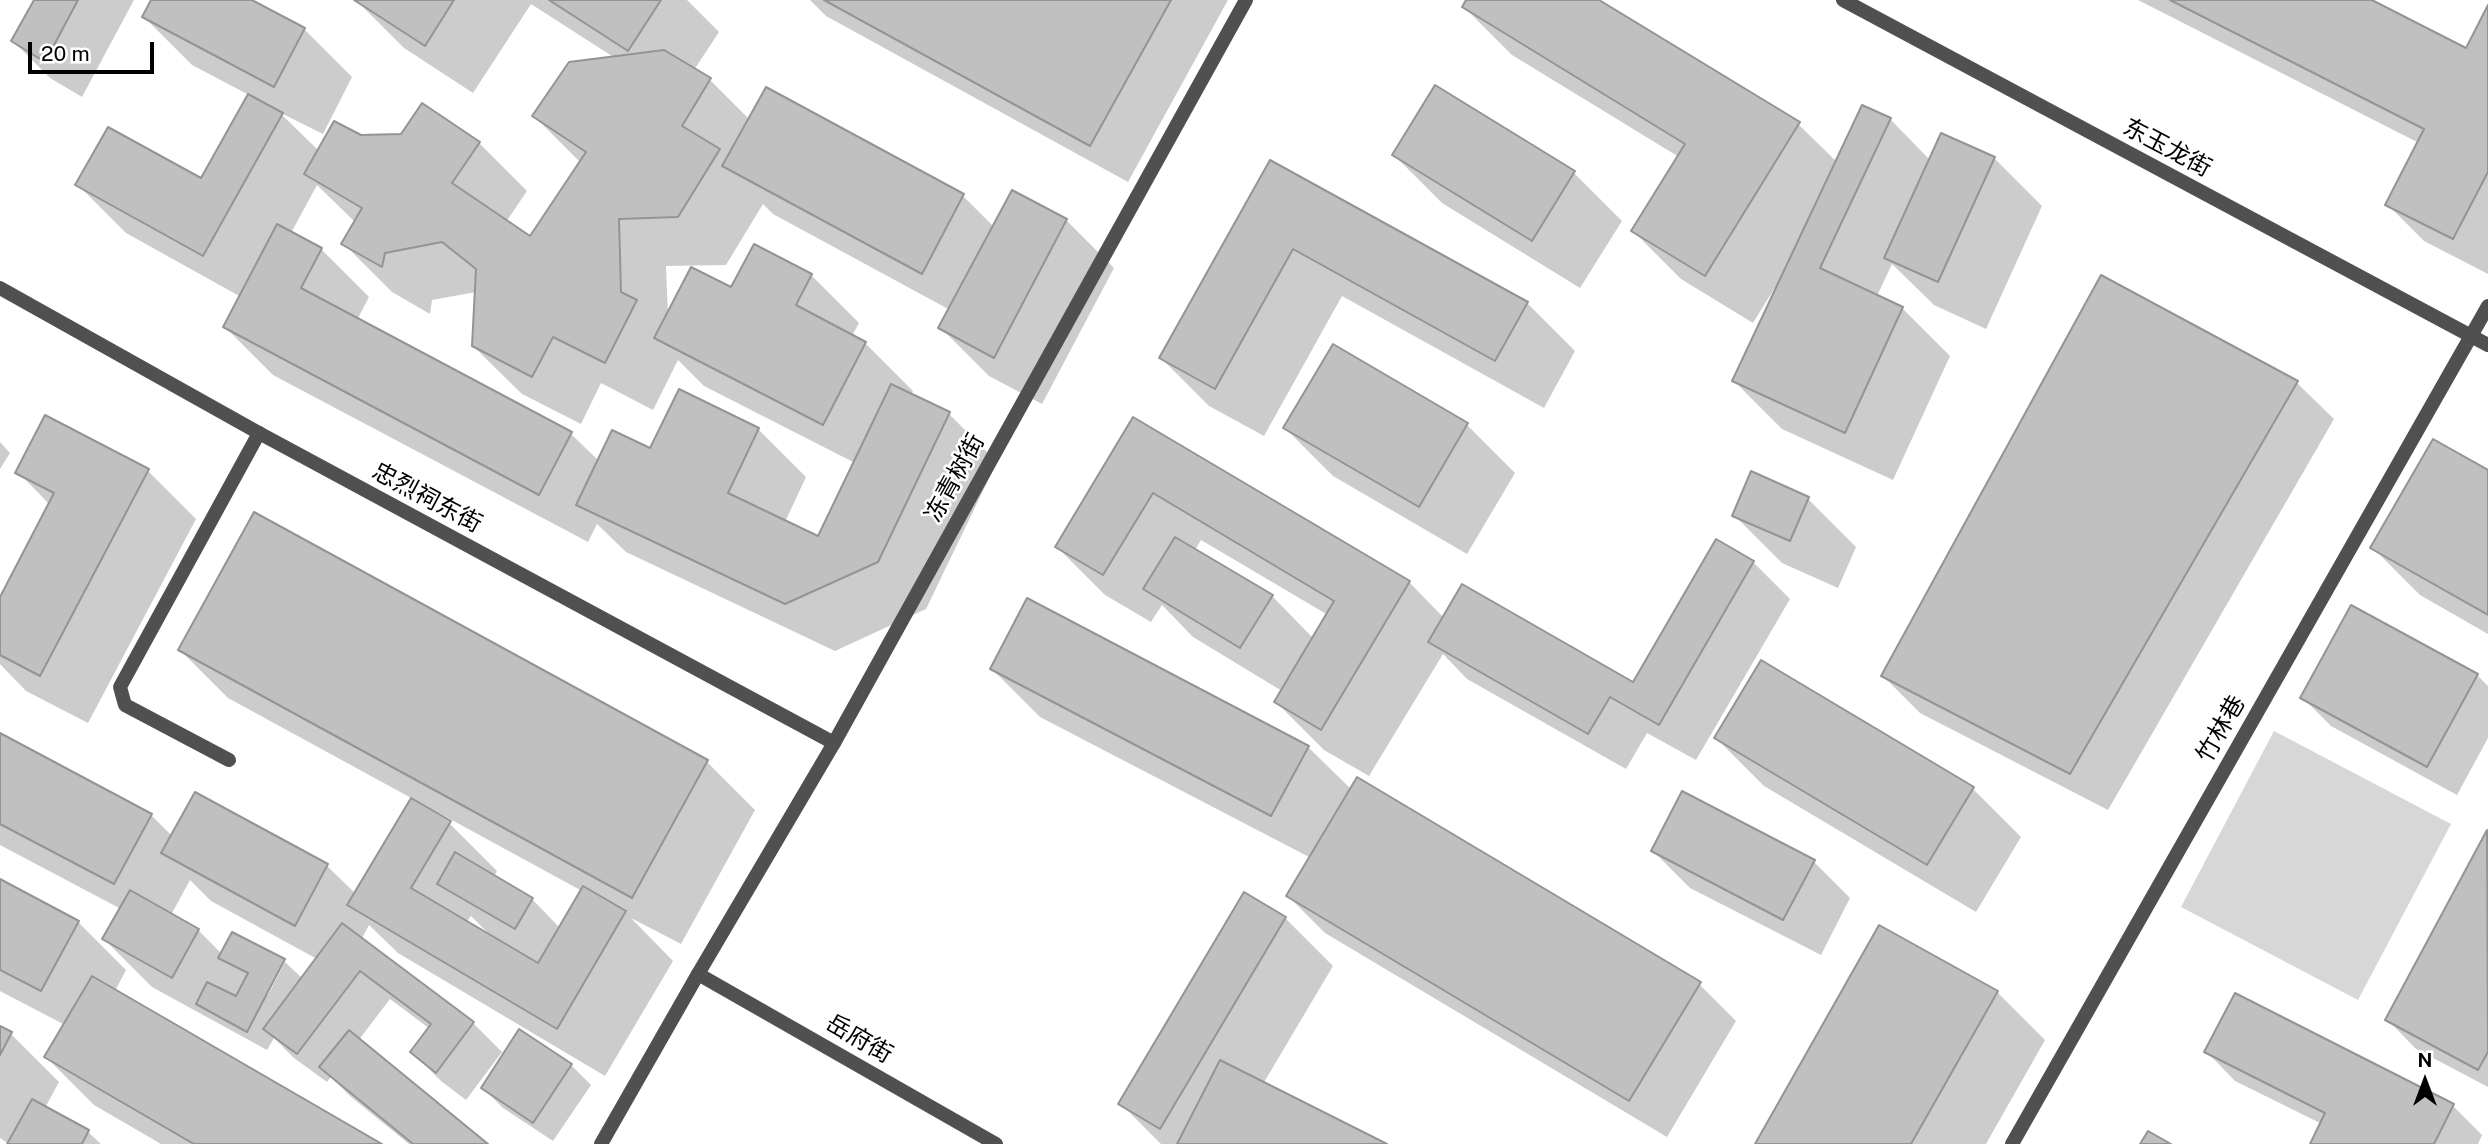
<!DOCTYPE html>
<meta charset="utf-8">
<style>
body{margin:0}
#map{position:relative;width:2488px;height:1144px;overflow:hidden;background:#fff;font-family:"Public Sans",sans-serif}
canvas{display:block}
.north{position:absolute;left:2390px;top:1046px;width:70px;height:70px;-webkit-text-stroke:5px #fff;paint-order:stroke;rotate:0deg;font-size:19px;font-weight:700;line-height:28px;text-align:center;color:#000}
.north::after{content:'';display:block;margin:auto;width:24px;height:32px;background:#000;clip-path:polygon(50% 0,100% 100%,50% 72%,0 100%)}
.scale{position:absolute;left:28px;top:42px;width:126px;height:32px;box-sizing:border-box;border:4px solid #000;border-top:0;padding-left:9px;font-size:21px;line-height:24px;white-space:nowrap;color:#000;-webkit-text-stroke:5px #fff;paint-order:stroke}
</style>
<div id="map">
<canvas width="2488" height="1144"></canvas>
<div class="north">N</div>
<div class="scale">20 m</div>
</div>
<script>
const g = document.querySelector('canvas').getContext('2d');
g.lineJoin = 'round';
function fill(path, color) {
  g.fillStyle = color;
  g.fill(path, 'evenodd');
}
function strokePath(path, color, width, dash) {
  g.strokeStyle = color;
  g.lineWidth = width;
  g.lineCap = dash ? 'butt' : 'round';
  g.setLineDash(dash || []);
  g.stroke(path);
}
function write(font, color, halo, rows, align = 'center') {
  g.font = font + ' "Public Sans","Noto Sans SC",sans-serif';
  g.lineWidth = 5;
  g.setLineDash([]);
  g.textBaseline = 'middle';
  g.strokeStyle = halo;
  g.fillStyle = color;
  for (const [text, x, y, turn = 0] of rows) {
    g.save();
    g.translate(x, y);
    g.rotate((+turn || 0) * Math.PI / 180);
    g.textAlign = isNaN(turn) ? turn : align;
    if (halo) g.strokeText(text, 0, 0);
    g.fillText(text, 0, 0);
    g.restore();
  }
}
const green = new Path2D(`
 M2274,731L2451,824L2358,1000L2181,907Z`);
const shadow = new Path2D(`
 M36,0H134L82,97L50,78L13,41Z
 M153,0H248L304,29L352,77L323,134L279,112L319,151L361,137L479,143L527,191L506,222L530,238L581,163L534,116L615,58L531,4L473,93L404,48L356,0H687L719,32L694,70L710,80L750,120L766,89L963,196L994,227L1066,220L1114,268L1042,404L989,376L941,328L950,310L773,214L763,204L726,265L666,266L668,316L732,290L811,275L859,323L852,336L865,343L913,391L911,396L949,414L997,462L926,609L835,651L626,552L597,524L588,542L273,375L225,327L241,297L126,233L78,185L202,180L249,95L192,65L144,17ZM317,185L356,223L344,244L392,292L430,314L432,300L476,292L473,346L522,394L581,424L601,383L653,410L678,360L704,386L855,463L819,538L785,522L806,477L758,429L599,461L571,434L357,320L369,297L321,249L291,233Z
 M810,0H1228L1128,182L826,16Z
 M1468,0H1596L1798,124L1837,162L1890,119L1930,160L1994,158L2042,206L1986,329L1934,305L1892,264L1877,296L1902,308L1950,356L1893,480L1782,429L1734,381L1779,287L1776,286L1753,323L1681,279L1633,231L1679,157L1512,55L1464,7Z
 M2138,0H2368L2467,50L2488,9V274L2424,241L2387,204L2419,143Z
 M1435,88L1574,173L1622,221L1580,288L1442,203L1394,155Z
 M1270,162L1527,303L1575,351L1544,408L1342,296L1264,436L1209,406L1161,358Z
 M2102,277L2297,383L2334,419L2108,810L1920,713L1883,676Z
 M1334,346L1467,425L1515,473L1467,554L1333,476L1285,428Z
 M1133,419L1409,582L1444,618L1634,684L1753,562L1790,599L1696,760L1647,733L1626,769L1467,679L1443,654L1369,776L1324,750L1276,702L1282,691L1193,637L1162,605L1151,622L1105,595L1057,547ZM1201,540L1328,615L1314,639L1272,596L1195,550Z
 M0,442L10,453L0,469Z
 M148,471L196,519L88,723L26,691L0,664V601L50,505L18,472Z
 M2488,472V634L2420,595L2372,547Z
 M1808,499L1856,547L1838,588L1782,563L1734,515Z
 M2352,608L2477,675L2488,686V738L2457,795L2331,726L2302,697Z
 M180,650L707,762L755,810L681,944L631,918L673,961L605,1076L398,953L369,925L361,940L473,1023L502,1052L466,1100L441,1081L412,1052L430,1029L390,999L358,1041L485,1144H409L350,1096L331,1077L327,1082L294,1058L274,1038L267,1050L152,987L104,939L121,909L0,845V735L151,815L172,836L327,866L356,894L413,799L228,698ZM439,813L582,891L560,928L532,899L494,877L497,871L449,823L438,816ZM190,880L211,901L317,959L303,979L285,962L268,995L233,934L222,954L198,930L171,915ZM471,916L490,935L466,923Z
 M1761,663L1973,789L2021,837L1976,912L1764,786L1716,738Z
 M992,669L1308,747L1352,790L1699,984L1736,1021L1667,1137L1325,933L1288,896L1311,858L1040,717Z
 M2488,832V1087L2416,1049L2387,1019Z
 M1653,851L1814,862L1850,898L1821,955L1690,888Z
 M0,881L78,922L126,970L115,991L379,1144H161L94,1105L46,1057L65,1025L0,991Z
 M1244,894L1285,918L1333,966L1263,1084L1383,1144H1161L1120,1103Z
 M1997,992L2045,1040L1986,1144H1757Z
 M2235,995L2453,1106L2482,1135L2478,1144H2312L2322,1124L2235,1081L2206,1051Z
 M0,1028L11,1034L59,1082L45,1108L88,1132L101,1144H9L0,1138Z
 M571,1065L591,1085L553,1141L503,1108L483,1088Z`);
const building = new Path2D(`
 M34,0H78L45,62L11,41Z
 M151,0H252L305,28L274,87L142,17Z
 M354,0H454L425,46Z
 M549,0H661L628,51Z
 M824,0H1171L1090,146Z
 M1466,0H1599L1800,122L1705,276L1631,231L1685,144L1462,7Z
 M2170,0H2372L2466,48L2488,5V172L2453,239L2385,205L2424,129Z
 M664,50L711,78L682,126L720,149L678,217L619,219L621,292L637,300L605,363L553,337L532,377L472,346L476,269L442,242L385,253L382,267L341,244L362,208L304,174L334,121L361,135L401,134L422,103L480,142L452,183L530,236L586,152L532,116L569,62Z
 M1435,85L1575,171L1532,241L1392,155Z
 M766,87L964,194L922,274L722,166Z
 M248,94L283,113L203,256L75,185L108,127L201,178Z
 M1862,105L1891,118L1820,268L1903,307L1845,433L1732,381Z
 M1941,133L1995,157L1938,282L1884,258Z
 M1270,160L1528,302L1495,361L1293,249L1215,389L1159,358Z
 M1012,190L1067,219L994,358L938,328Z
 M277,224L322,248L301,288L572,432L539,495L223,327Z
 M754,244L812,274L796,305L866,342L823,425L654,338L691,267L731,287Z
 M2101,275L2298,381L2070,774L1881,676Z
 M1333,344L1468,423L1419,507L1283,428Z
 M891,384L950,412L878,562L785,604L576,505L612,430L650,448L679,389L759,428L728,493L818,536Z
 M45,415L149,469L40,676L0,655V597L54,493L15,473Z
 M1133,417L1410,581L1321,730L1274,702L1334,601L1153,493L1103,575L1055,547Z
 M2433,439L2488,470V615L2370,548Z
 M1751,471L1809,497L1790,541L1732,516Z
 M254,512L708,760L632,898L178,650Z
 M1175,537L1273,595L1240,648L1143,589Z
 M1716,539L1754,561L1659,725L1610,697L1588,734L1428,642L1462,584L1633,682Z
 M1027,598L1309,746L1271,816L990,669Z
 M2351,605L2478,674L2427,767L2300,698Z
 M1761,660L1974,787L1927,865L1714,738Z
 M0,733L152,814L114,884L0,824Z
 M1357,777L1701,982L1629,1101L1286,896Z
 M1682,791L1815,860L1783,920L1651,851Z
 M195,792L328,864L295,926L161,853Z
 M411,798L451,821L411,888L538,963L583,886L626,911L557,1029L347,905Z
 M2487,830L2488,1052L2478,1070L2385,1020Z
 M455,852L533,898L515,929L437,884Z
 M0,879L79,921L41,991L0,970Z
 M130,890L199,929L172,978L102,939Z
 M1244,892L1286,917L1160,1129L1118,1104Z
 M342,923L474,1022L436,1073L410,1052L431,1024L360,971L297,1054L263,1029Z
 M1879,925L1998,991L1911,1144H1755Z
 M232,932L285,959L247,1032L196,1004L207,982L236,996L248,973L218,958Z
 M92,976L382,1144H194L44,1057Z
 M2235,993L2454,1104L2434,1144H2310L2325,1113L2204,1052Z
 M0,1026L12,1032L0,1055Z
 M519,1029L572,1064L533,1123L481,1088Z
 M349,1030L488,1144H413L319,1067Z
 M1220,1060L1387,1144H1177Z
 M32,1099L89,1130L82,1144H7Z
 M2148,1131L2171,1144H2140Z`);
const service = new Path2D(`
 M229,760L125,705L120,687L259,433`);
const minor = new Path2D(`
 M1843,0L2488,345
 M834,743L1246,0
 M601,1144L698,974
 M2012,1144L2488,306`);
const tertiary = new Path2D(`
 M0,288L259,433L834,743L698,974L996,1144`);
const streetNames = [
 ["东玉龙街",2167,148,28],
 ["冻青树街",955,478,-61],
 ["忠烈祠东街",427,498,28],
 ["竹林巷",2221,729,-60],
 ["岳府街",859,1039,30]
];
fill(green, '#d7d7d7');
fill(shadow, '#0003');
fill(building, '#c0c0c0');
strokePath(building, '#949494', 2);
strokePath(service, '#505050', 14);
strokePath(minor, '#505050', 14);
strokePath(tertiary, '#505050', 14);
write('24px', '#000', '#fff', streetNames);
</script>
